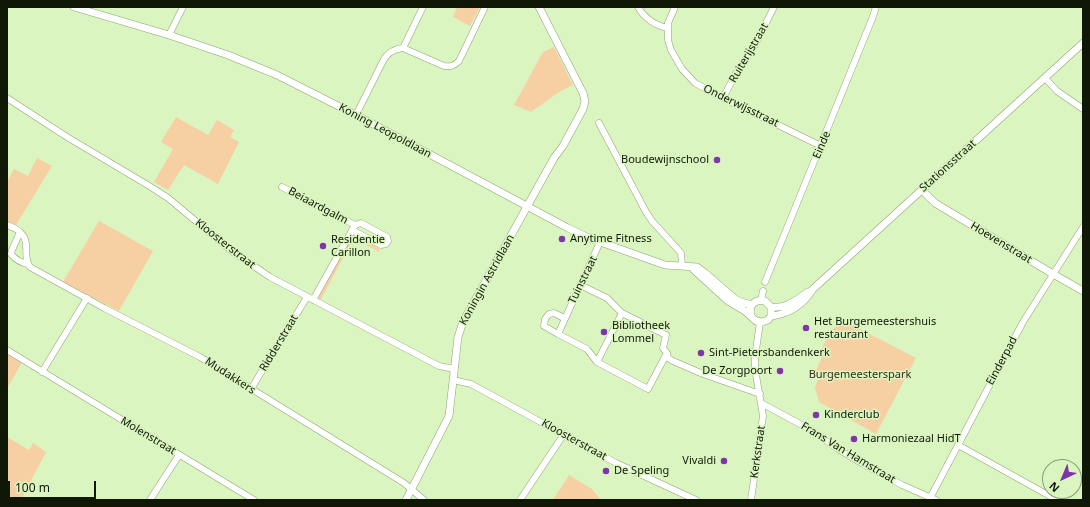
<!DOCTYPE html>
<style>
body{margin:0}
#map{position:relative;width:1090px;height:507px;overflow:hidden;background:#dbf5c1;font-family:"Noto Sans",sans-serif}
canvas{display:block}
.frame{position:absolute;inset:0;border:8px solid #0f1806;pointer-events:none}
.north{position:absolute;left:1042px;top:459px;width:40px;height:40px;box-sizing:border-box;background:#dbf5c1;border:1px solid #899d76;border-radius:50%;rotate:224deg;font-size:11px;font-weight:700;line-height:16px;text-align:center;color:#0f1806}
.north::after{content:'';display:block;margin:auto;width:14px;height:18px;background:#7d36a9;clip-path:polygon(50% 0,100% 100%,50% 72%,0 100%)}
.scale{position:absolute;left:8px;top:481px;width:88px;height:18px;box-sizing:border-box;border:2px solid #0f1806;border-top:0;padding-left:5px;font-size:12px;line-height:14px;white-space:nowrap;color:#0f1806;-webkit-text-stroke:3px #dbf5c1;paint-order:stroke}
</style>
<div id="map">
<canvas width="1090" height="507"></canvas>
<div class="frame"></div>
<div class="north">N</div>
<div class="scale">100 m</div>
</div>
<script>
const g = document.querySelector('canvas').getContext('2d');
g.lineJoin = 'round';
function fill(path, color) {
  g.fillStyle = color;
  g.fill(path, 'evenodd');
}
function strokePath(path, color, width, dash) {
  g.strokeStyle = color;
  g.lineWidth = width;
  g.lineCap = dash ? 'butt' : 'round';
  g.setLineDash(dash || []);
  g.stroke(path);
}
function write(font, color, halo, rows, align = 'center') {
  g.font = font + ' "Noto Sans",sans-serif';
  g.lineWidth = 3;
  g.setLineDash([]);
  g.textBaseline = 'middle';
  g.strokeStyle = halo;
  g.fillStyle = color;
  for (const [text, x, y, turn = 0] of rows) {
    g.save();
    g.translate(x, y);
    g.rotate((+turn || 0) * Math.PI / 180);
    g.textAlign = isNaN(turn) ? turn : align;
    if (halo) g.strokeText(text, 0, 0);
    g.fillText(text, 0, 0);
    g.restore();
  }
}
const green = new Path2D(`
 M457,7H480L470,26L453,17Z
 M554,47L573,85L559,92L531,112L514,105L543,52Z
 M176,117L208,135L217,120L234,130L230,137L239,142L218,184L184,165L168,190L154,182L173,149L161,142Z
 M37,158L52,166L16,225L7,221V182L14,169L28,176Z
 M99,221L153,251L119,311L63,282Z
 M353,234L380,249L379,252L354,238L321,299H319V297L320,293Z
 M843,320L916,358L876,434L819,402L815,387L819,376L815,373L824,352L821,351L828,334Z
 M9,355L22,362L7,389V358Z
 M7,437L29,450L33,443L46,452L21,500H7Z
 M569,475L592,489L601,500H553Z`);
const minor = new Path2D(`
 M638,7C645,19 654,25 667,28
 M675,7L668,23V40L671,50L682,69L695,83L723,98L821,146
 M169,35L183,7
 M403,48L423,7
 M1045,78L1057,91L1083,109
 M7,98L67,137L151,187L168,198L233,252L270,277L439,366L454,369
 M723,98L735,75L755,45L774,7
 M356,115L383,61C387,53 394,49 403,48L444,66C451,67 454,66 459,61L485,7
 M599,123L646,212L652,221L681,253L682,265
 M282,187L355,225L313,300
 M7,225C12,227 18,229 21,233C31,243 22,257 30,267L104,308L200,357L404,483L424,500
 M352,230L381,245L386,244L388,241L387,237L361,223L355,225
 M20,232L12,250L11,254C15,259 21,263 28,264
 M765,282L872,19L876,7
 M761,300L763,291
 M564,318L554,313L549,314L545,319L544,326L558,334L600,242
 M558,334L587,349L597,362L648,389L667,353L663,348L666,335L622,313L607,298L580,285
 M7,350L254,500
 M667,353L668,358L673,361L703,374L760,394
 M597,362L622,313
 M42,372L87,298
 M453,380L471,384L616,463L696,500
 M251,389L307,297
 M761,403L813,431L838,449L863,464L902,485L936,500
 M958,445L1057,500
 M150,500L179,455
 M520,500L564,434
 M751,500L763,416L755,369V357L760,322
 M929,500L1023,322L1083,227`);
const major = new Path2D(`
 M74,7L169,35L228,55L277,75L356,115L568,228L589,238L665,265L697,267L705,273L735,299L741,302L752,305
 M922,190L935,203L1053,274L1083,291
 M693,269L728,301L745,311L756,321L762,322L768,320L771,316V307L765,301C755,299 748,305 751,315
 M771,307C787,309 796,300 808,292
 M771,316C790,314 803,305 813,289L1083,43
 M406,500L449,416L458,337L463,322L554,158L563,146L583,109L585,101L583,93L539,7`);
const markers = [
 [717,160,4,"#7d36a9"],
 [562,239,4,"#7d36a9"],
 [323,246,4,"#7d36a9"],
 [806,328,4,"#7d36a9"],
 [604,332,4,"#7d36a9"],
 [701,353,4,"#7d36a9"],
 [780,371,4,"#7d36a9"],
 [816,415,4,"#7d36a9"],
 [854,439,4,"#7d36a9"],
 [724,461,4,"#7d36a9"],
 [606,471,4,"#7d36a9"]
];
const streetNames = [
 ["Ruiterijstraat",749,53,-60],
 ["Onderwijsstraat",741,106,26],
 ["Koning Leopoldlaan",385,131,28],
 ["Einde",822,145,-67],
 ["Stationsstraat",948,166,-42],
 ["Beiaardgalm",318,206,28],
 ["Hoevenstraat",1001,243,31],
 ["Kloosterstraat",225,244,38],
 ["Koningin Astridlaan",487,280,-61],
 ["Tuinstraat",583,280,-64],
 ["Ridderstraat",279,343,-59],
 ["Einderpad",1002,361,-62],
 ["Mudakkers",230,376,33],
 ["Molenstraat",148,436,31],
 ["Kloosterstraat",574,440,29],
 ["Kerkstraat",758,452,-82],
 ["Frans Van Hamstraat",848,453,31]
];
const poiNames = [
 ["Boudewijnschool",709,160,"right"],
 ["Anytime Fitness",570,239],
 ["Residentie",331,240],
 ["Carillon",331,253],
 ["Het Burgemeestershuis",814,322],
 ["restaurant",814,335],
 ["Bibliotheek",612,326],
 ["Lommel",612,339],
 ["Sint-Pietersbandenkerk",709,353],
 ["De Zorgpoort",772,371,"right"],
 ["Kinderclub",824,415],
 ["Harmoniezaal HidT",862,439],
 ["Vivaldi",716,461,"right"],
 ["De Speling",614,471]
];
const parkNames = [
 ["Burgemeesterspark",860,375]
];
fill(green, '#f6cfa3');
strokePath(minor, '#8ba473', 7);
strokePath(major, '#8ba473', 8);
strokePath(minor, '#fff', 6);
strokePath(major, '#fff', 7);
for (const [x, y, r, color] of markers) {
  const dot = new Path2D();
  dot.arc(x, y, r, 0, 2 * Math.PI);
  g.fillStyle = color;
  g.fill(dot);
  strokePath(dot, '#dbf5c1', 1.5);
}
write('11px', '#0f1806', '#dbf5c1', streetNames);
write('11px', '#0f1806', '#dbf5c1', poiNames, 'left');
write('11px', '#392917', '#dbf5c1', parkNames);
</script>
